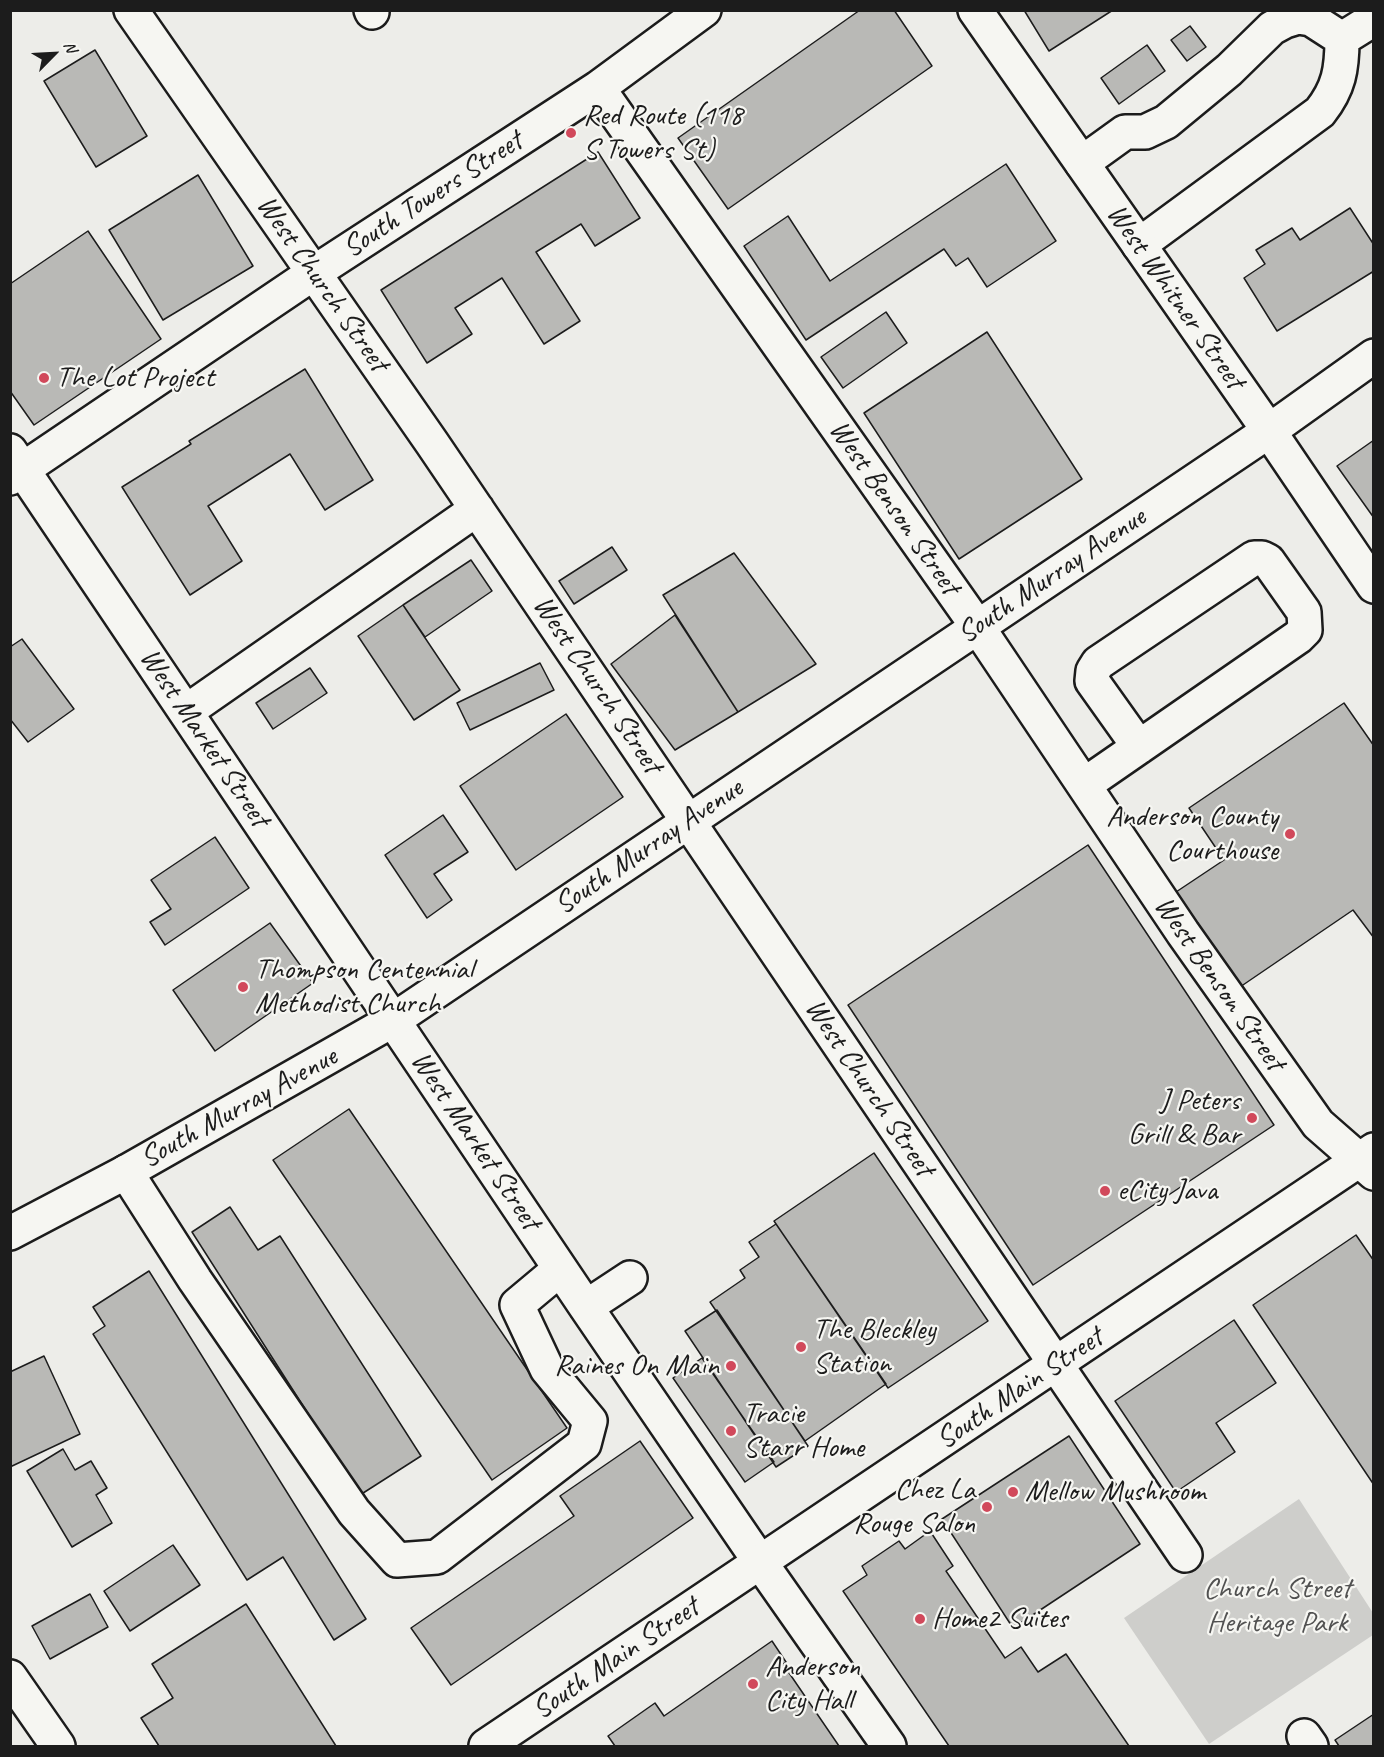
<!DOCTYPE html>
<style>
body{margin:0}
#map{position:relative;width:1384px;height:1757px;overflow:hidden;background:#edede9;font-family:Caveat,sans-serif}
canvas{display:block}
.frame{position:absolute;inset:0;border:12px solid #1c1c1c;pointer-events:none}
.north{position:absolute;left:24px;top:24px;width:60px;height:60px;-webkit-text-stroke:4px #f6f6f2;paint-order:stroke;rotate:66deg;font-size:16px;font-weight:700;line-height:24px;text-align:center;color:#1c1c1c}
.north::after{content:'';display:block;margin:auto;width:21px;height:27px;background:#1c1c1c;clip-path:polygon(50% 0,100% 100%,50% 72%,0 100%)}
</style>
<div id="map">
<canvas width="1384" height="1757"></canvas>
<div class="frame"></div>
<div class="north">N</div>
</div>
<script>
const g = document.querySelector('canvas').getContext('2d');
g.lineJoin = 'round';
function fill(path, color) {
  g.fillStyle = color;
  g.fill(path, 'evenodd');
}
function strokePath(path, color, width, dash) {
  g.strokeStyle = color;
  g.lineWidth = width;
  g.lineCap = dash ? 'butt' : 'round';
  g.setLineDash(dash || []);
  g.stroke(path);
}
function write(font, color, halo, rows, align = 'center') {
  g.font = font + ' Caveat,sans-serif';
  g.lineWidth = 4.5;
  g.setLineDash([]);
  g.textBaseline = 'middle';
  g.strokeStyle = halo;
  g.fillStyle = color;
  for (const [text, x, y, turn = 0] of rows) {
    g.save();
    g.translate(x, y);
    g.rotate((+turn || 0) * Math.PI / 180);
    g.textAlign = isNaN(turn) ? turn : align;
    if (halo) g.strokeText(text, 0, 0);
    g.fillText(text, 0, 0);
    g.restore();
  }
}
const green = new Path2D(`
 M1299,1499L1373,1613V1635L1209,1744L1124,1618Z`);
const building = new Path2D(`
 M860,10H894L932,66L728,209L678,138Z
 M1024,10H1113L1049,51Z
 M1190,26L1206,47L1187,61L1171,40Z
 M1147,45L1165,71L1119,104L1101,78Z
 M95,50L147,136L96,167L44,81Z
 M598,152L640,218L595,246L581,224L536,252L580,321L544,344L502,278L455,308L472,334L427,363L381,290Z
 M1006,164L1056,241L987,287L968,258L956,266L944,249L806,340L744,246L788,216L830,281Z
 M198,175L253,266L163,320L109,230Z
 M1350,208L1374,245V271L1277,331L1244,278L1265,264L1256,250L1292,228L1300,240Z
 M88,231L161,339L34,425L10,391V284Z
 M886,312L907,343L843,388L821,357Z
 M987,332L1082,479L959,559L864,413Z
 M305,369L373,480L325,510L290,454L208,506L242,561L190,595L122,487L191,444L189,441Z
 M1374,440V518L1337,466Z
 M612,547L627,570L574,604L559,581Z
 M734,553L816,664L738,712L663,595Z
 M471,560L492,591L425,637L403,605Z
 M403,605L460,690L414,720L358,636Z
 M675,615L738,712L675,750L611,664Z
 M22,639L74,709L28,742L10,719V647Z
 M540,663L554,690L470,730L457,703Z
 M310,668L327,693L273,729L256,703Z
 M1344,703L1374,746V938L1353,910L1240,987L1176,892L1224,860L1189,808Z
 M566,714L623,797L516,870L460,786Z
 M443,815L468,852L434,874L452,900L427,918L385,855Z
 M215,837L249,888L165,945L150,922L171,909L151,880Z
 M1088,845L1274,1125L1033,1285L848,1005Z
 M270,923L313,983L215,1051L173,990Z
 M349,1109L567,1428L492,1480L273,1160Z
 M874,1153L988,1321L888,1388L774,1221Z
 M230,1207L258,1250L280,1236L421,1456L360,1495L192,1232Z
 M776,1224L886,1384L805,1441L710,1302L745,1278L740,1270L759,1257L749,1242Z
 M1356,1235L1374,1261V1485L1253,1305Z
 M149,1271L366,1619L334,1640L283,1557L247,1580L93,1334L105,1326L93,1307Z
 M717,1310L808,1446L776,1467L685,1331Z
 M1234,1320L1276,1383L1216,1423L1235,1452L1176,1492L1115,1401Z
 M44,1356L80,1434L10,1467V1372Z
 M702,1358L774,1462L745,1482L673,1378Z
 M1069,1436L1140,1544L1013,1628L942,1519Z
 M640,1441L693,1518L451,1685L411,1628L574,1516L560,1496Z
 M63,1449L75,1470L91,1461L107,1488L96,1495L112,1523L72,1547L27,1471Z
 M930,1531L953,1566L946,1571L1005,1658L1021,1647L1038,1672L1066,1654L1129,1746H949L843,1591L867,1575L862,1566L899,1541L905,1549Z
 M173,1545L200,1585L130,1631L104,1591Z
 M90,1594L108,1627L50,1659L32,1626Z
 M246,1604L336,1746H159L141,1718L173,1698L152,1664Z
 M772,1641L786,1662L783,1664L839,1746H615L608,1736L655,1703L664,1716Z
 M1374,1714V1746H1339L1335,1740Z`);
const minor = new Path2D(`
 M131,10L432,443L1185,1555
 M371,10L372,12
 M1342,39L1374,19
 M598,88L977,626L1183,933L1318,1124L1374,1173
 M1082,163L1125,132H1145L1166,122L1229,70L1272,28L1285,21L1298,17L1311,19L1342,39
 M1139,245L1320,112C1339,88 1342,69 1342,39
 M1269,431L1374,586
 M10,451L586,1307L760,1562L889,1746
 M10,478L315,272L598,88L704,10
 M187,711L477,509
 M1084,785L1298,637L1305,630L1304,612L1268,561L1262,558H1254L1098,663L1093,671L1092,681L1139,747
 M126,1172L195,1280L354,1512L397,1560L437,1557L584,1444L590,1421L547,1369L517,1305L560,1269
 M586,1307L630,1278
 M1304,1736L1311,1746`);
const major = new Path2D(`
 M975,10L1269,431
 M10,1233L126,1172L395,1019L1269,431L1374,356
 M10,1677L58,1746
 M486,1746L1374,1150`);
const markers = [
 [571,133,6,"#d1495b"],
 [44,378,6,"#d1495b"],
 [1290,834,6,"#d1495b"],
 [243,987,6,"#d1495b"],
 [1252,1118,6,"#d1495b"],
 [1105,1191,6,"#d1495b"],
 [801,1347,6,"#d1495b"],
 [731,1366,6,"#d1495b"],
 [731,1431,6,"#d1495b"],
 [1013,1492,6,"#d1495b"],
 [987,1507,6,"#d1495b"],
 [920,1619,6,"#d1495b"],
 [753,1684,6,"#d1495b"]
];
const poiNames = [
 ["Red Route (118",583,116],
 ["S Towers St)",583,150],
 ["The Lot Project",56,378],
 ["Anderson County",1278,817,"right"],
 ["Courthouse",1278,851,"right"],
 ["Thompson Centennial",255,970],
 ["Methodist Church",255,1004],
 ["J Peters",1240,1101,"right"],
 ["Grill & Bar",1240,1135,"right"],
 ["eCity Java",1117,1191],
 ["The Bleckley",813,1330],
 ["Station",813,1364],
 ["Raines On Main",719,1366,"right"],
 ["Tracie",743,1414],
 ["Starr Home",743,1448],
 ["Chez La",975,1490,"right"],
 ["Rouge Salon",975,1524,"right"],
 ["Mellow Mushroom",1025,1492],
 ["Home2 Suites",932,1619],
 ["Anderson",765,1667],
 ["City Hall",765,1701]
];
const streetNames = [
 ["South Towers Street",433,195,-33],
 ["West Church Street",322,284,55],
 ["West Whitner Street",1175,297,55],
 ["West Benson Street",894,508,55],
 ["South Murray Avenue",1052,576,-34],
 ["West Church Street",597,685,56],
 ["West Market Street",204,738,56],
 ["South Murray Avenue",649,847,-34],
 ["West Benson Street",1219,984,55],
 ["West Church Street",869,1088,56],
 ["South Murray Avenue",239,1108,-29],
 ["West Market Street",475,1141,56],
 ["South Main Street",1020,1389,-34],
 ["South Main Street",616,1659,-34]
];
const parkNames = [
 ["Church Street",1277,1589],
 ["Heritage Park",1277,1623]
];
fill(green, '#cececb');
fill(building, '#b9b9b6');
strokePath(building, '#1c1c1c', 1.5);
strokePath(minor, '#1c1c1c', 38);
strokePath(major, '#1c1c1c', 38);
strokePath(minor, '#f6f6f2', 33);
strokePath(major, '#f6f6f2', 33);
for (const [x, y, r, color] of markers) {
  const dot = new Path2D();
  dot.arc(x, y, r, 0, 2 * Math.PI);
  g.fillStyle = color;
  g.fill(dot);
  strokePath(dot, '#f6f6f2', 2);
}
write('30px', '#1c1c1c', '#f6f6f2', poiNames, 'left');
write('30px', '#1c1c1c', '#f6f6f2', streetNames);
write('30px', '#515151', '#f6f6f2', parkNames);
</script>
